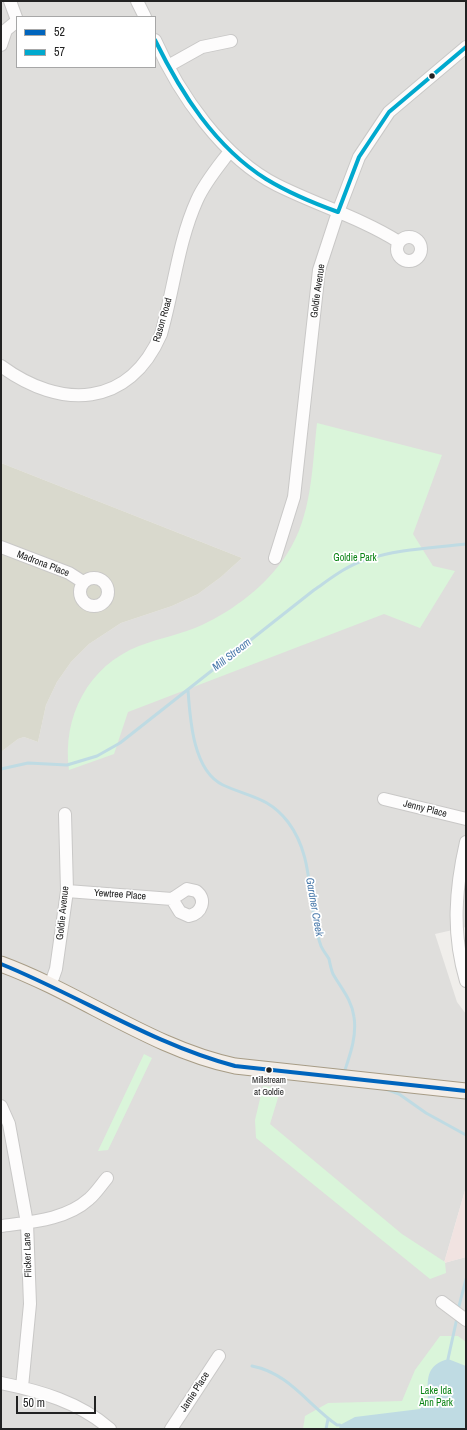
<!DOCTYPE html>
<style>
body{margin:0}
#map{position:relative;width:467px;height:1430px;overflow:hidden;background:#f0eeeb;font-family:"Archivo Narrow",sans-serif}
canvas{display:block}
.frame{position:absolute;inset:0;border:2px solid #222;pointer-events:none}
.legend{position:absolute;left:16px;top:16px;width:140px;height:52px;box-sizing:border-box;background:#fff;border:1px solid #a7a7a7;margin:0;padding:5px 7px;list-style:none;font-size:12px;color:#222}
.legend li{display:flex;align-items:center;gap:8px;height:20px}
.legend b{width:20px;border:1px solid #a7a7a7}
.scale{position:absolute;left:16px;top:1396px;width:80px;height:18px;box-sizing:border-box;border:2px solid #222;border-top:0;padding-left:5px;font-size:12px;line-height:14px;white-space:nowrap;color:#222;-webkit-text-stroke:3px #fff;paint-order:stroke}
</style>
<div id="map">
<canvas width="467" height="1430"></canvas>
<div class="frame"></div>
<ul class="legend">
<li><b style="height:5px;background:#0065bd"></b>52</li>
<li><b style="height:5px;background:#00a9ce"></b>57</li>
</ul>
<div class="scale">50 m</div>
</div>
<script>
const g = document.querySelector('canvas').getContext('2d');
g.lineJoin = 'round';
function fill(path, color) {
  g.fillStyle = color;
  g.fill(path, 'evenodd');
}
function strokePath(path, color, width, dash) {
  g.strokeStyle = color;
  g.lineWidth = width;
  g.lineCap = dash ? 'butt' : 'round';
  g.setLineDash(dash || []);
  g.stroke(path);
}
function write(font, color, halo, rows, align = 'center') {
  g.font = font + ' "Archivo Narrow",sans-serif';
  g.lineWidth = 3.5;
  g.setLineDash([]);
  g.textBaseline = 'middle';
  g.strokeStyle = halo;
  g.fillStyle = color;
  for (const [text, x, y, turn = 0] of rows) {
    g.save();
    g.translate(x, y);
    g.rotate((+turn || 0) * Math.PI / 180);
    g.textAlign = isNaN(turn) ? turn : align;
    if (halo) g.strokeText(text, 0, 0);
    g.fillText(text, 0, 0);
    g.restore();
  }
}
const residential = new Path2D(`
 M1,1H466V927L435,934L457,1002L466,1014V1187L444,1263L466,1257V1429H1V752L18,739L24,737L38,742L46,705L57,682L71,662L89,644L121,623L172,606L198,594L221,577L242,558L1,463ZM17,17H155V67H17Z`);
const commercial = new Path2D(`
 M466,1187V1257L444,1263Z`);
const construction = new Path2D(`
 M1,463L242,558L221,577L198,594L172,606L121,623L89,644L71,662L57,682L46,705L38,742L24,737L18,739L1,752Z`);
const park = new Path2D(`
 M317,423L442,455L413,534L433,566L455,571L420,628L384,614L128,712L114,754L69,770C62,717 88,666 139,646C160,638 182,634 202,625C234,610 267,585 287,554C312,516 312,468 317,423Z
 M144,1054L152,1058L108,1150L98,1151Z
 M263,1086L281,1088L270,1124L402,1234L445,1262L446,1273L430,1279L256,1138L255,1120Z
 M440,1336H458L466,1342V1429H303L305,1416L328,1403L402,1401L415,1370Z`);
const water = new Path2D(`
 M448,1359L466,1366V1429H339L340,1425L355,1417L420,1409L428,1397C427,1377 427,1365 448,1359Z`);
const stream = new Path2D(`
 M188,690C190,719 193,771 223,785C249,797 269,797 288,822C316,859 306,905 321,946C323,951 327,955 329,959C330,964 331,969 333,974C341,988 352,1000 354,1017C357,1036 350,1055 344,1073
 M1,769L28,763L67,765L97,756L120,743L314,590C330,579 346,566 365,560C397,549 432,548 466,544
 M386,1089L399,1094L426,1113L466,1135
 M458,1310L466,1279
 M448,1359L457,1318
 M252,1366C289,1373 308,1405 337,1425H340
 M326,1429L328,1419`);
const minor = new Path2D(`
 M10,1L17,20
 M137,1L145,17
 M155,40C179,94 223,158 277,185C317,205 361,218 399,242
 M1,45L6,30L17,21
 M168,66L202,47L231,41
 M397 249a12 12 0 1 1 24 0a12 12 0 1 1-24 0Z
 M1,366C61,410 129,408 161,334C174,289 178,242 197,200C205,182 218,167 230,151
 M1,547L69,573L83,582
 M275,558L294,497L319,270L338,212L359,157L389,112L466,47
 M80 592a14 14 0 1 1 28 0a14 14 0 1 1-28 0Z
 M384,799L466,819
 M466,842C455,890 452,934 466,981
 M187,889L196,891C207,899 202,913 189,916L180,912L172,899Z
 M67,891L172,899
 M50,986L56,969L67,891L65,814
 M1,1106L9,1124L27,1223L30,1304L22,1387
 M1,1226C30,1222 66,1220 89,1199C96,1193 101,1185 107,1178
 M442,1302L466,1320
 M1,1383C40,1391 79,1402 110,1429
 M171,1429L219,1356`);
const major = new Path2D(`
 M1,964C80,993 153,1049 235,1066L466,1091`);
const bus1 = new Path2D(`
 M1,964C80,996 152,1044 235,1066L466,1091`);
const bus2 = new Path2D(`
 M155,40C181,93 215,147 266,179C289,193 313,203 338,212L359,157L389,112L466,47`);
const markers = [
 [432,76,3.5,"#222"],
 [269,1070,3.5,"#222"]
];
const busNames = [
 ["Millstream",269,1081],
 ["at Goldie",269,1093]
];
const streetNames = [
 ["Goldie Avenue",318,291,-82],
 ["Rason Road",163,320,-74],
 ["Madrona Place",43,564,21],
 ["Jenny Place",425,809,14],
 ["Yewtree Place",120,895,4],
 ["Goldie Avenue",63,913,-84],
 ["Flicker Lane",28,1255,-92],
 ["Jamie Place",195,1392,-57]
];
const parkNames = [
 ["Goldie Park",355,558],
 ["Lake Ida",436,1391],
 ["Ann Park",436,1403]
];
const waterNames = [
 ["Mill Stream",232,655,-38],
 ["Gardner Creek",314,907,80]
];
fill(residential, '#dfdedc');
fill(commercial, '#f1e3e1');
fill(construction, '#d9d9cd');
fill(park, '#daf5da');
fill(water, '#bfdbe3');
strokePath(stream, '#bfdbe3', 3);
strokePath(minor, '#c9c8c7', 14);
strokePath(major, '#a79c86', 17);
strokePath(minor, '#fdfcfc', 12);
strokePath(major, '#f3ede7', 15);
strokePath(bus1, '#0065bd', 4);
strokePath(bus2, '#00a9ce', 4);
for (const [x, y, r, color] of markers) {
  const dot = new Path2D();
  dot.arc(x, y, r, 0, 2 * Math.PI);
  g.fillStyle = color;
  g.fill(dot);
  strokePath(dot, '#fff', 1.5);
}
write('9px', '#222', '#fff', busNames);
write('10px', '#222', '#fff', streetNames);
write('10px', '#0c8416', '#fff', parkNames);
write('italic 11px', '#4a7aab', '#fff', waterNames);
</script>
